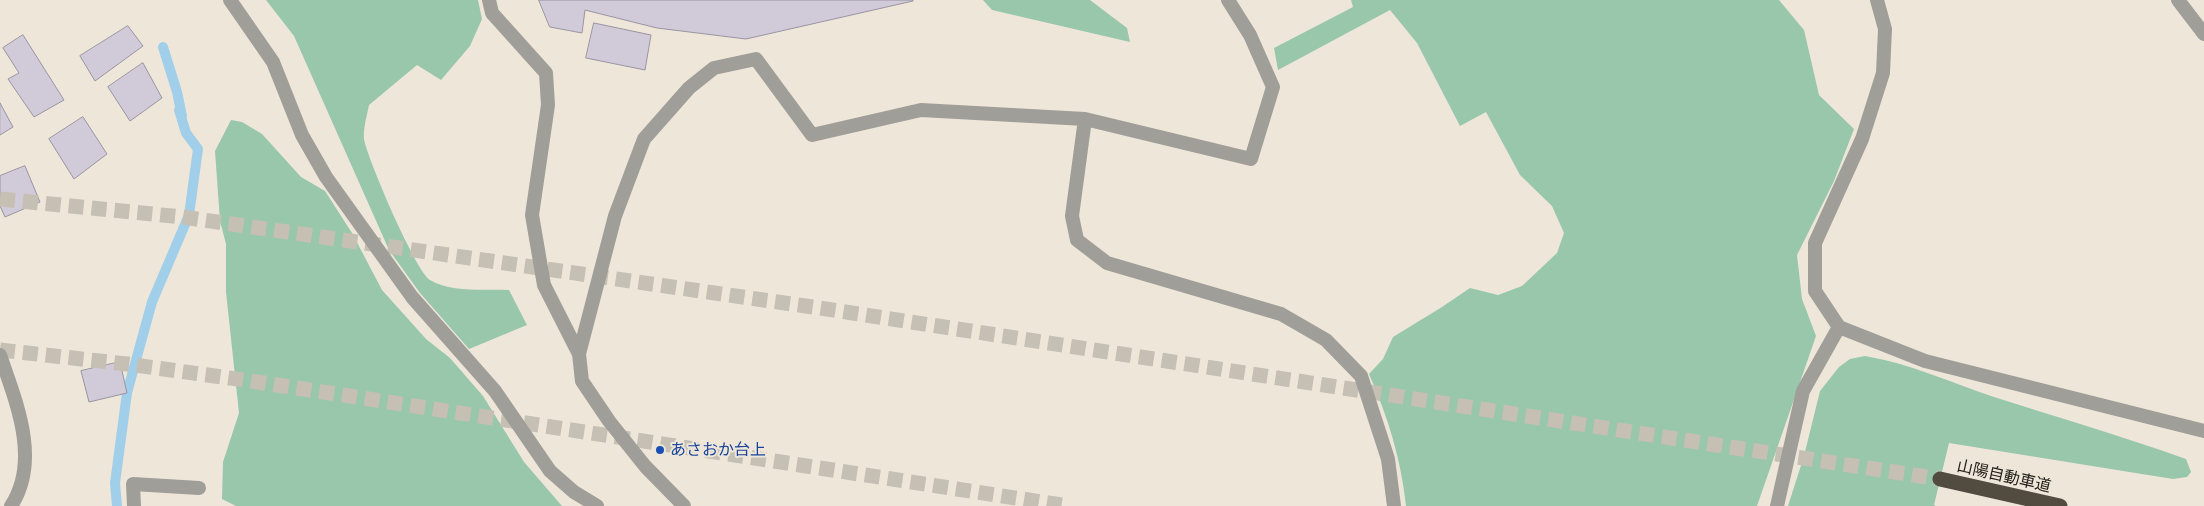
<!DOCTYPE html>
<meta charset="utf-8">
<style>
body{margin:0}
canvas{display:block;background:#eee6d9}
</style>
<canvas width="2204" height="506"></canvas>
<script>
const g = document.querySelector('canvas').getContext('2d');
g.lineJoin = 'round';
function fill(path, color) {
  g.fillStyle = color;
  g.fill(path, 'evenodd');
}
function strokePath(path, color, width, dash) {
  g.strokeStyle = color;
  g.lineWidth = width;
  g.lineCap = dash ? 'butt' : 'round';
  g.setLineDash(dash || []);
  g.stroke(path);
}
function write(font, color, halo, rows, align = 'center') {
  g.font = font + ' "Exo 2","Noto Sans JP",sans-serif';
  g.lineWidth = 4;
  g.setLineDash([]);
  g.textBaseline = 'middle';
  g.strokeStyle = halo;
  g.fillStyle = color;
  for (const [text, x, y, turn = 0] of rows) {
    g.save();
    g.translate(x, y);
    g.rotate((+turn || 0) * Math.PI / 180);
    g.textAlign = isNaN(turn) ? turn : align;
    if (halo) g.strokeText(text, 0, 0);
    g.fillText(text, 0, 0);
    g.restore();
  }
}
const forest = new Path2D(`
 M266,0H478L482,19L470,46L441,80L417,65L369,105C367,115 363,129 364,139C367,158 416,272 430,280C451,293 484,289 509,290L527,325L469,349L420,293L389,250L294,36Z
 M983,0H1090L1127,28L1130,42L992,10Z
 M1351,0H1779L1804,30L1819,95L1854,129L1834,181L1797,255L1802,299L1816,336L1757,506H1406C1401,459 1388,417 1369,374L1383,359L1393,337L1442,307L1470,288L1498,295L1522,286L1557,253L1564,233L1552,206L1520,175L1486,112L1460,126L1417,43L1390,10L1278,70L1274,48L1353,7Z
 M231,120L242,122L262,134L301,177L325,191L352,233L382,290L426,339L450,358L483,396L524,462L562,506H236L222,499L223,462L239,413L226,292V244L220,221L215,151Z
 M1865,356C1909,363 1949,382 1991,396C2056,417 2122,436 2186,459L2191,472L2187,477L2173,479L1949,443L1934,505L1936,506H1788L1804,456L1820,391L1839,367L1850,359Z`);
const stream = new Path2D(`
 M117,506L115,483L127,393L152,302L189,215L198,149L186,133L179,110L182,116L177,92L163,47`);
const building = new Path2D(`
 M539,0H913V1L746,39L657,28L585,10L582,33L550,27Z
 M594,23L651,35L645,70L586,58Z
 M128,26L143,46L95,81L80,56Z
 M23,35L64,100L34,117L8,79L19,73L3,48Z
 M143,63L162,98L130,121L108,87Z
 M0,103L13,127L0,135Z
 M83,117L107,154L74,179L49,139Z
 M25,166L40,202L5,217L0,206V176Z
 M120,362L127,393L89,402L81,371Z`);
const motorwayTunnel = new Path2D(`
 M0,199L182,217L813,307L1940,479
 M0,350L127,364L251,381L1068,506`);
const minor = new Path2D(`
 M230,0L273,62L302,135L326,177L412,297L495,391L550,471L574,492L597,506
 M489,0L492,13L546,73L548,105L532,215L544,285L579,354L582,381L609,421L645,466L684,506
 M2178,0L2204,34
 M1085,119L1072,216L1077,240L1107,263L1281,314L1326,340L1361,376L1388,459L1394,506
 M1839,327L1925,361L2204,431
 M579,354L615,216L644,139L689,88L714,68L756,59L812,135L921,110L1085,119L1251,159L1273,87L1250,35L1228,0
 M0,355C16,402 41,460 11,506
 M134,506L133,484L199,488
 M1777,506L1803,391L1839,327L1815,291V243L1862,139L1883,73L1885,29L1877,0`);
const motorway = new Path2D(`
 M1940,479L2060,506`);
const markers = [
 [660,450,5,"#1a4fb4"]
];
const transitNames = [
 ["あさおか台上",670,450]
];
const streetNames = [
 ["山陽自動車道",2004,476,13]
];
fill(forest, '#99c7ac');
strokePath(stream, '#a1cfea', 10);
fill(building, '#d1cbd9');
strokePath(building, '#9994a1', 1);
strokePath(motorwayTunnel, '#c6bfb3', 15, [15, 8]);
strokePath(minor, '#a09e98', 14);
strokePath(motorway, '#514b40', 15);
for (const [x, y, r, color] of markers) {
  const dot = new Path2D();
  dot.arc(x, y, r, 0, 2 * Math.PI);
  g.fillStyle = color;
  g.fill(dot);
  strokePath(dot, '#eee6d9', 2);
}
write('16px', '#164399', '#eee6d9', transitNames, 'left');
write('16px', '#24211c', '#eee6d9', streetNames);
</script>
